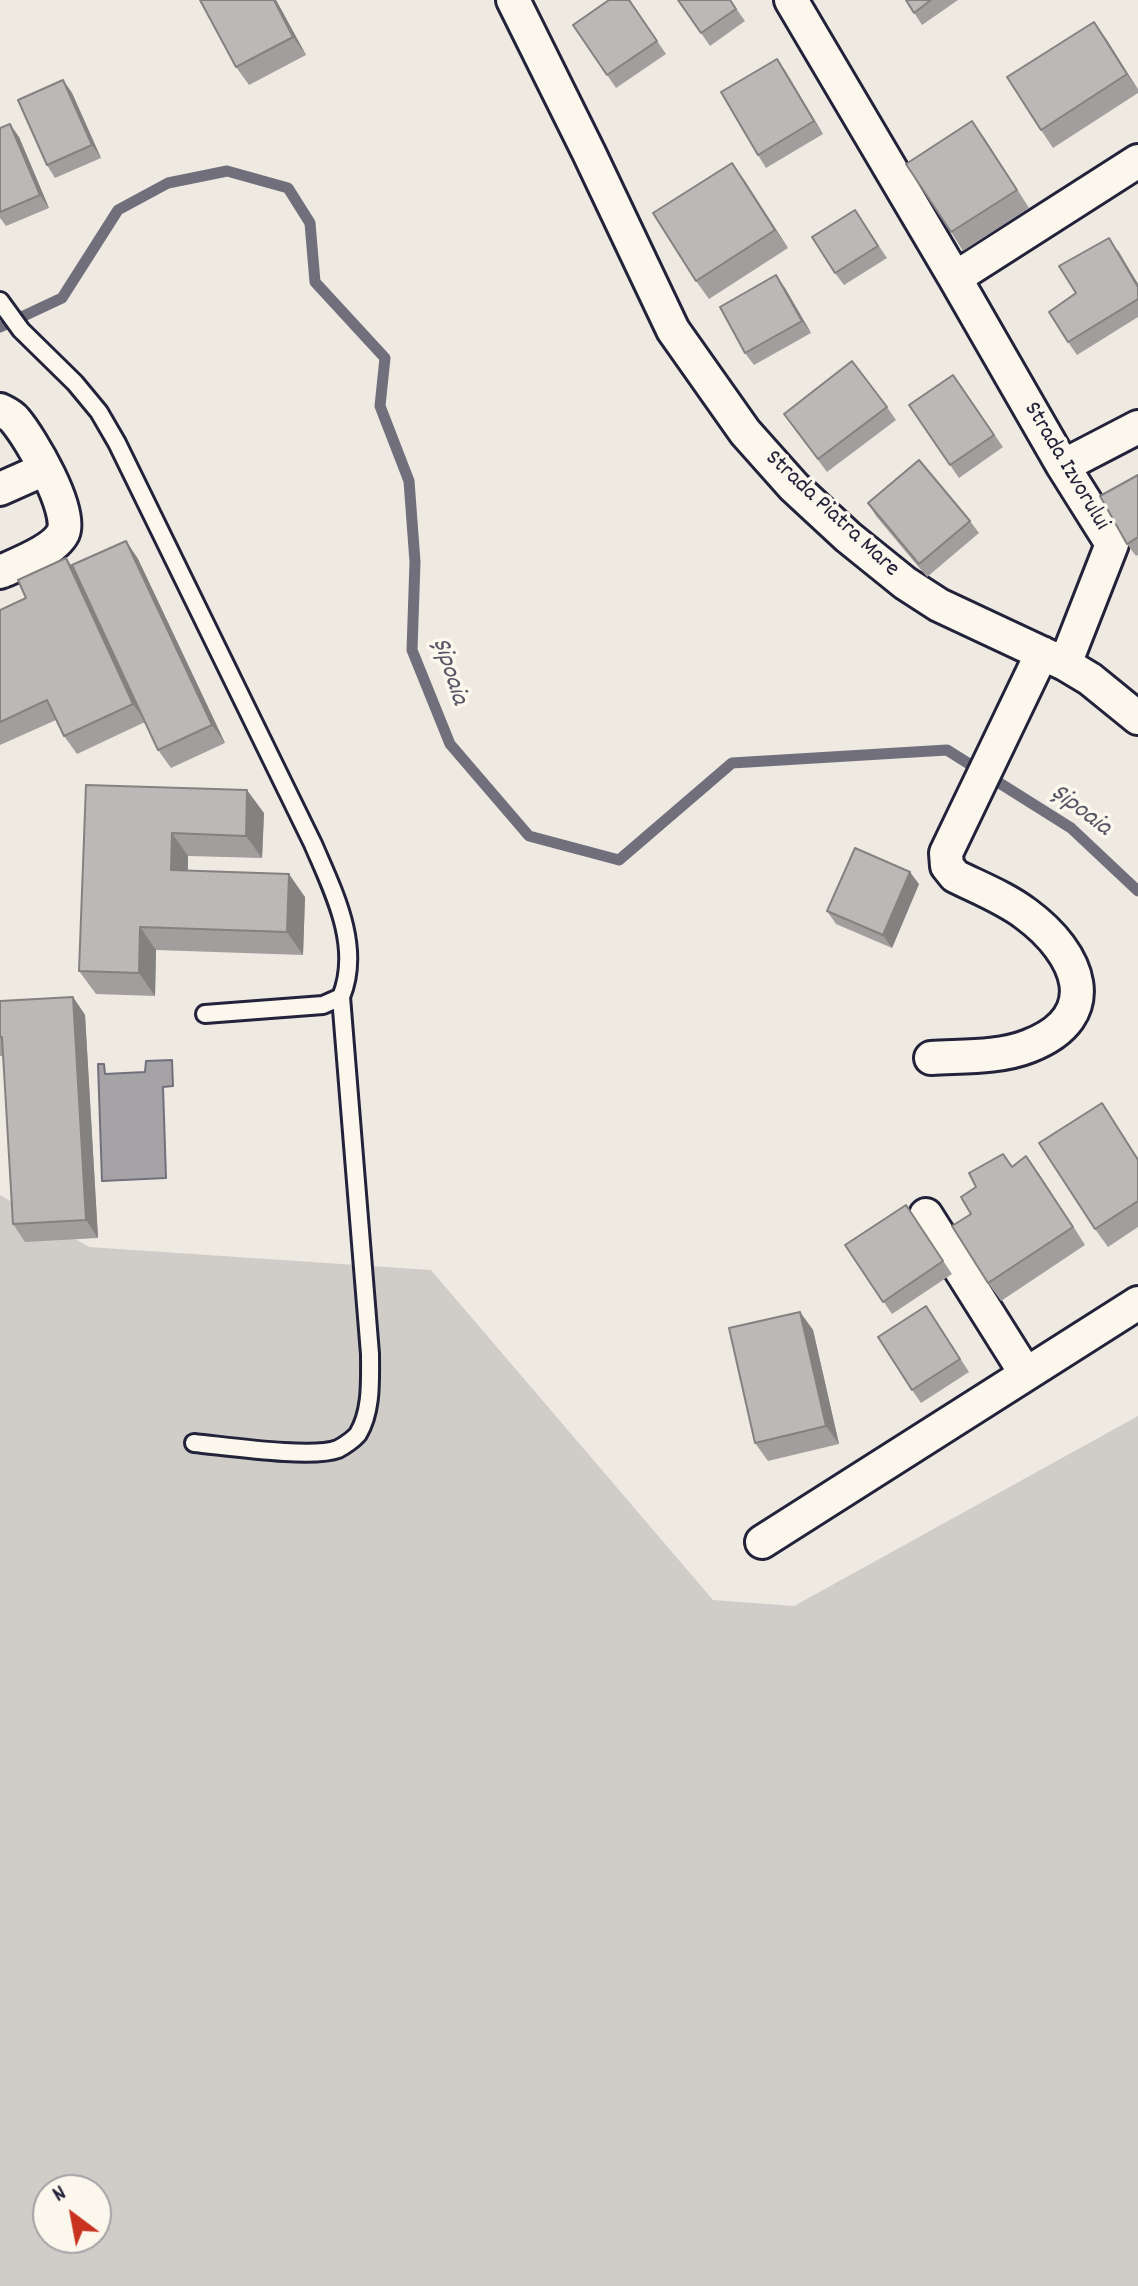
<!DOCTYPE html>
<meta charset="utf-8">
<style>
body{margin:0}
#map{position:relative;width:1138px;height:2286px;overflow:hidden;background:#eeeae2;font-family:Dekko,sans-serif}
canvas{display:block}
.north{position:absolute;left:32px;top:2174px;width:80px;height:80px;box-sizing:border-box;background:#fbf7ec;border:2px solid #a4a2a5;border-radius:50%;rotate:328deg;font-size:22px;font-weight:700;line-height:32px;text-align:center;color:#22223b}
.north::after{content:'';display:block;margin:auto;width:28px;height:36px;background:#c8321e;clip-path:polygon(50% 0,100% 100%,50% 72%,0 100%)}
</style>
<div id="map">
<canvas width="1138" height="2286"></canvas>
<div class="north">N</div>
</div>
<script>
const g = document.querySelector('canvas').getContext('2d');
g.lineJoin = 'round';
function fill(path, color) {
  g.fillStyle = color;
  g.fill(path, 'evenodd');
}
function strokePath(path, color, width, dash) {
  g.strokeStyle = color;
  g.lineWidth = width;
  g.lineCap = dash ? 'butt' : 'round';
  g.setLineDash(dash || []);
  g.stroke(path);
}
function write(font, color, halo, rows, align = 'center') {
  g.font = font + ' Dekko,sans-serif';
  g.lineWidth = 7;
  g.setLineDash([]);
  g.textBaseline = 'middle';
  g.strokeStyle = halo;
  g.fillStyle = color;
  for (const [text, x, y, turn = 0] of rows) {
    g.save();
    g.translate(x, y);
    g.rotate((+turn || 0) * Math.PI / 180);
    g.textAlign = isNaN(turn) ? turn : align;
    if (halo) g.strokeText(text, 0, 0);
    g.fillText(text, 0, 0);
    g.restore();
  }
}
const green = new Path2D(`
 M0,1195L89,1247L431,1270L713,1600L794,1606L1138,1416V2286H0ZM48,2190H96V2238H48Z`);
const water = new Path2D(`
 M172,1060L173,1086L163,1087L166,1178L102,1181L98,1064H104L105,1074L145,1072L146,1061Z`);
const stream = new Path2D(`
 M0,327L62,298L118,210L168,183L227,171L288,188L310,223L315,282L385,358L380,406L409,481L415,562L412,650L450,744L529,836L619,860L732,763L947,750L1071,828L1138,891`);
const lane = new Path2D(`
 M0,301L21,330L75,383L99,412L117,443L313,844C333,891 362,946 341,997L323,1005L205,1014
 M194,1443C226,1446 312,1459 338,1449C344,1446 354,1439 358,1434C372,1411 370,1380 370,1354L341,997`);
const street = new Path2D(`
 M513,0L589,153L673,330L745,432L794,487L848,537L905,583L939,605L1065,664L1090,679L1138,718
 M791,0L955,278L1063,466L1112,544L1065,664
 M955,278L1138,161
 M0,410C6,413 11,415 15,420C31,439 73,510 63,533C54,551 18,564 0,572
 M1063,466L1138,427
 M0,489L45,469
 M931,1058C962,1056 999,1058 1029,1046C1106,1016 1079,953 1026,914C1005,898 979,888 955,876L947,866L946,853L1042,653
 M926,1215L1026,1374
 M762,1542L1138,1303`);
const wall = new Path2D(`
 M200,0H276L306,55L249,85L236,67Z
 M629,0L666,54L616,88L573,25Z
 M678,0H730L745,21L710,46Z
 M906,0H958L922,25Z
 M1094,22L1138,89V93L1053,148L1041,130Z
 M777,59L823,134L766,168L758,155Z
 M63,80L72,93L101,158L55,178L47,165Z
 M972,121L1029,208L963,251L951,232Z
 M0,128L19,137L49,208L6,226L0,218Z
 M732,163L788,248L709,299L696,281Z
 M855,210L887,258L844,285L835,273Z
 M1118,250L1138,284V317L1077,355L1068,342L1076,293Z
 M785,288L811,333L754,365L745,353Z
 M953,375L1003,447L959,478L909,405Z
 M887,407L896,420L827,472L784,414Z
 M1138,475V555L1136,556L1127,544Z
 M868,503L970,521L979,533L927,577L876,516Z
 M126,541L138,559L225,743L171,768L158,750L145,722L77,754L64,736L56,720L0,745V610L26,598L66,558L73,568Z
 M86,785L264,813L262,858L188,856V871L305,897L303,955L156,950L155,996L96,994L79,971Z
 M919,884L892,948L836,924L827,911Z
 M73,997L85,1015L98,1238L25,1242L13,1224L3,1056H0V1001Z
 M1114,1121L1138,1158V1227L1108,1247L1095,1229Z
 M1012,1167L1039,1174L1085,1245L1001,1301L988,1283L971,1214Z
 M906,1205L952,1274L892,1314L845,1245Z
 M926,1306L969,1372L921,1403L912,1390Z
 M800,1312L813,1330L839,1444L768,1461L755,1443Z`);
const shadedWall = new Path2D(`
 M274,0H276L306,55L293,37Z
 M1094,22L1107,40L1138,90L1127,74Z
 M777,59L786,72L823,134L814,121Z
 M63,80L72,93L101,158L92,145Z
 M972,121L985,139L1029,208L1017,190Z
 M10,124L19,137L49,208L40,195Z
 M732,163L745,181L788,248L775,230Z
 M1109,238L1138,284V287Z
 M776,275L785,288L811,333L802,321Z
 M126,541L138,559L225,743L212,725Z
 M66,558L79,577L146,722L133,704Z
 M247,790L264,813L262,858L246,836Z
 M172,833L188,856L187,893L171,870Z
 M910,872L919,884L892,948L883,935Z
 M289,874L305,897L303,955L287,932Z
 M140,927L156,950L155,996L139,973Z
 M73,997L85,1015L98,1238L86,1220Z
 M1026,1156L1039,1174L1085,1245L1073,1227Z
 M800,1312L813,1330L839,1444L826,1426Z`);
const building = new Path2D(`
 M200,0H274L293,37L236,67Z
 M609,0H629L657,41L607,75L573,25Z
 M678,0H730L736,9L701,33Z
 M906,0H931L914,13Z
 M1094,22L1127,74L1041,130L1007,77Z
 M777,59L814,121L758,155L721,92Z
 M63,80L92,145L47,165L18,100Z
 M972,121L1017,190L951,232L906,164Z
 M10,124L40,195L0,212V128Z
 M732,163L775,230L696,281L653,213Z
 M855,210L878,246L835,273L812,237Z
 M1109,238L1138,287V299L1068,342L1049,312L1076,293L1059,266Z
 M776,275L802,321L745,353L720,307Z
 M852,361L887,407L818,459L784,414Z
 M953,375L994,435L950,465L909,405Z
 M919,460L970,521L919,564L868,503Z
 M1138,475V537L1127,544L1100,496Z
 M126,541L212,725L158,750L72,565Z
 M66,558L133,704L64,736L47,700L0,722V610L26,598L18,580Z
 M86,785L247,790L246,836L172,833L171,870L289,874L287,932L140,927L139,973L79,971Z
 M855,848L910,872L883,935L827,911Z
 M73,997L86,1220L13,1224L2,1037H0V1001Z
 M1102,1103L1138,1160V1201L1095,1229L1039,1143Z
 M1003,1154L1012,1167L1026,1156L1073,1227L988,1283L952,1226L971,1214L961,1197L976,1187L969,1173Z
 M906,1205L943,1261L883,1302L845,1245Z
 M926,1306L960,1359L912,1390L878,1337Z
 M800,1312L826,1426L755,1443L729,1328Z`);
const streetNames = [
 ["Strada Izvorului",1065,467,59],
 ["Strada Piatra Mare",831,515,43]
];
const waterNames = [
 ["Șipoaia",448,672,72],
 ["Șipoaia",1080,812,37]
];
fill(green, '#d0cdc9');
fill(water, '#a6a3a7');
strokePath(water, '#716f7c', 2);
strokePath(stream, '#716f7c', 11);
strokePath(lane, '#22223b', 22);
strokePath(street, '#22223b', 38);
strokePath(lane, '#fbf7ec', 16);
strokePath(street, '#fbf7ec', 32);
fill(wall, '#a29e9e');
fill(shadedWall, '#848181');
fill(building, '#bcb8b8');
strokePath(building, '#848181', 2);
write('24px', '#22223b', '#fbf7ec', streetNames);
write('italic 26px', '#575666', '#fbf7ec', waterNames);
</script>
